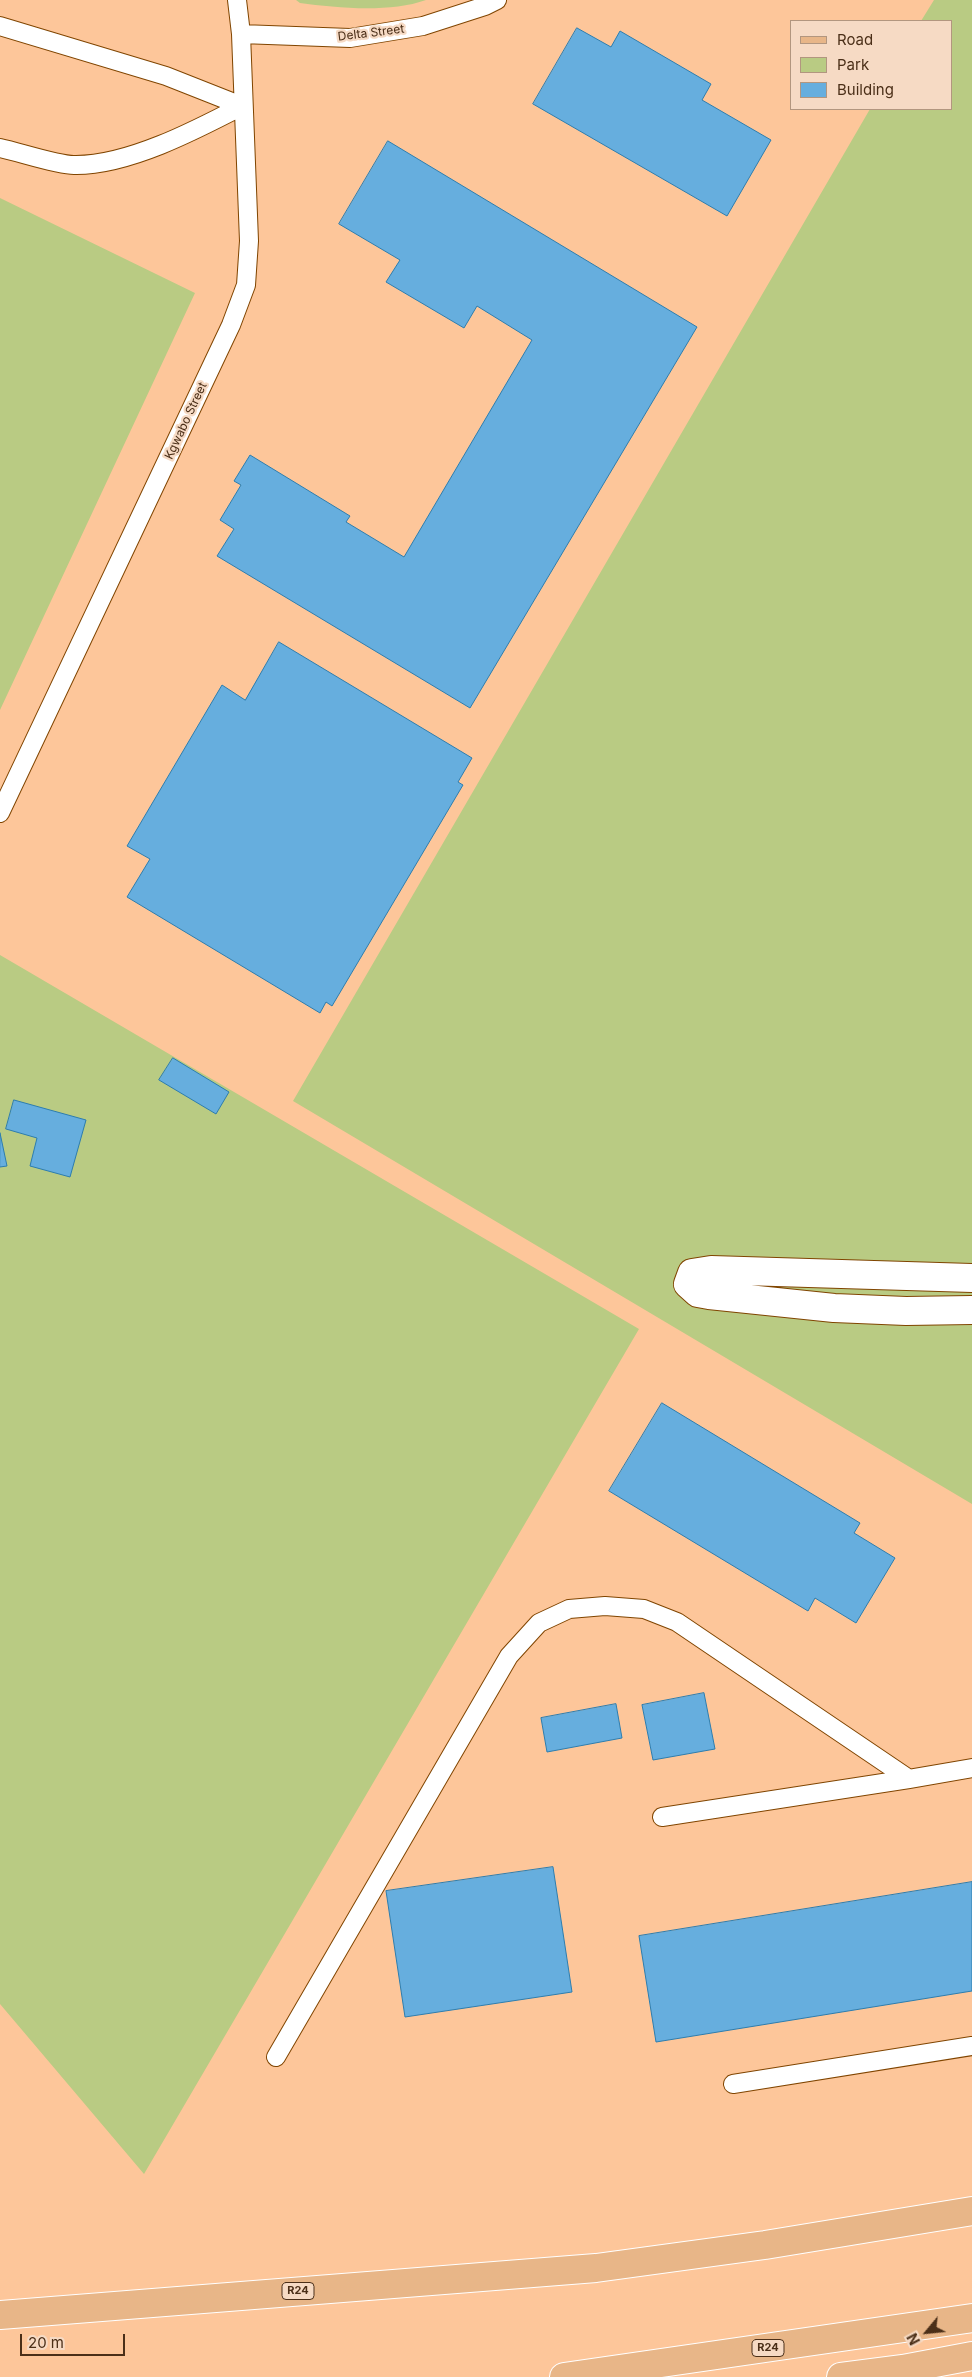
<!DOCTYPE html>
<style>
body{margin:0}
#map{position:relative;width:972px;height:2377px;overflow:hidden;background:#fdc69a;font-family:Inter,sans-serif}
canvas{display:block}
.legend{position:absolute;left:790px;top:20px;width:162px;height:90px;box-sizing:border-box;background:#f6dac4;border:1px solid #b2967f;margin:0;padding:6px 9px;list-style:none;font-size:15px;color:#4b2f18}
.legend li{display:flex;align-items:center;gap:10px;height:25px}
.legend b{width:25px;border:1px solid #b2967f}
.north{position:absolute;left:902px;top:2307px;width:50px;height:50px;-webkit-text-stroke:4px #f6dac4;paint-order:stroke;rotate:242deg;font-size:14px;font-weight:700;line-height:20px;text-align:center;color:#4b2f18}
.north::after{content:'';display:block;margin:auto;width:18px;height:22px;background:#4b2f18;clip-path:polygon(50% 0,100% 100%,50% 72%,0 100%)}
.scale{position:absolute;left:20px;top:2334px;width:105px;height:22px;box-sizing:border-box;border:2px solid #4b2f18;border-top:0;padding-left:6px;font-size:15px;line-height:18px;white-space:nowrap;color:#4b2f18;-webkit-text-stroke:4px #f6dac4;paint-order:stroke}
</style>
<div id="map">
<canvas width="972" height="2377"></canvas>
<ul class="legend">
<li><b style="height:6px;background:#e8b688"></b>Road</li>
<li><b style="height:14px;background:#b9cb83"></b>Park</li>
<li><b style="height:14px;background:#66aede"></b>Building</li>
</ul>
<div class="north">N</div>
<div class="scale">20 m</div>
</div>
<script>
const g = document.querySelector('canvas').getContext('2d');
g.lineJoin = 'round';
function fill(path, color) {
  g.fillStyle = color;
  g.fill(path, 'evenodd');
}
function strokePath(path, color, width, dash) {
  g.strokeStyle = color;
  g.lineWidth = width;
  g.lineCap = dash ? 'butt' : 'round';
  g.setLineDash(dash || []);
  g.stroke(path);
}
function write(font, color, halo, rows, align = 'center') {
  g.font = font + ' Inter,sans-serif';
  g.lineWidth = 4.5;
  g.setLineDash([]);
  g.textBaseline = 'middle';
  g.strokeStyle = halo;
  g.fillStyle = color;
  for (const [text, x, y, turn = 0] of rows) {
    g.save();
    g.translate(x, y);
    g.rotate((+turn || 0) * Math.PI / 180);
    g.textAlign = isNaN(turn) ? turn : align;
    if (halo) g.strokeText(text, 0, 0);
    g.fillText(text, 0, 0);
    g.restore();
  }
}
const green = new Path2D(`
 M296,0H426C390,13 337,8 300,3Z
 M934,0H972V1504L293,1101L870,109H951V21H921Z
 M0,198L195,293L0,710Z
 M0,955L639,1329L144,2174L0,2004Z`);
const building = new Path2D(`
 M577,28L611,47L620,31L711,84L702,100L771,140L727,216L533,104Z
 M388,141L697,327L470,708L217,556L234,529L220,520L241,485L234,481L250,455L350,516L346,522L404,557L532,340L477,306L464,328L386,282L400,260L339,224Z
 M279,642L472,758L458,782L463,785L332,1006L326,1002L320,1013L127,897L150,859L127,846L222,685L245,700Z
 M173,1058L229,1092L216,1114L159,1080Z
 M14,1100L86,1120L70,1177L30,1166L37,1138L6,1129Z
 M0,1133L7,1166L0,1167Z
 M662,1403L860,1523L854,1533L895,1558L856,1623L815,1598L808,1611L609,1491Z
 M704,1693L715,1749L653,1760L642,1705Z
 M616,1704L622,1738L547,1752L541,1718Z
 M553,1867L572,1992L405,2017L386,1891Z
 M972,1882V1991L656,2042L639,1936Z`);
const lane = new Path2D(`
 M0,26L166,76L242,106
 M241,34L350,38L423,26L485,6L497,0
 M0,148C19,152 57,165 74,165C127,166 196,130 242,106
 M0,813L231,325L246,285L249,241L241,34L237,0
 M662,1817L909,1779L972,1768
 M276,2057L509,1656L539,1623L569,1609L605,1606L644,1609L677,1622L909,1779
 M733,2084L972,2046`);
const street = new Path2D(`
 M972,1278L711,1270L692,1273L688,1284L698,1293L709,1295L834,1308L906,1311L972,1310`);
const primary = new Path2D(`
 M0,2315L596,2268L765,2245L972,2211
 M564,2377L972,2318
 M841,2377L903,2369L972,2356`);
const shields = [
 [298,2291,32],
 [768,2348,32]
];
const shieldNames = [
 ["R24",298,2291],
 ["R24",768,2348]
];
const streetNames = [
 ["Delta Street",371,33,-7],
 ["Kgwabo Street",186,421,-65]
];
fill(green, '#b9cb83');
fill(building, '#66aede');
strokePath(building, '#2d7dae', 1);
strokePath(lane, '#804500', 20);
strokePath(street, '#804500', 30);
strokePath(primary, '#fff', 30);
strokePath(lane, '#fff', 18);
strokePath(street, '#fff', 28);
strokePath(primary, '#e8b688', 28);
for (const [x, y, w] of shields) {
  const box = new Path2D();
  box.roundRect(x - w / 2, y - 8.5, w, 17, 4);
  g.fillStyle = '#f6dac4';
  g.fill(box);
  strokePath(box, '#4b2f18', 1);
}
write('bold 11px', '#4b2f18', null, shieldNames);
write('12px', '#4b2f18', '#f6dac4', streetNames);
</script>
